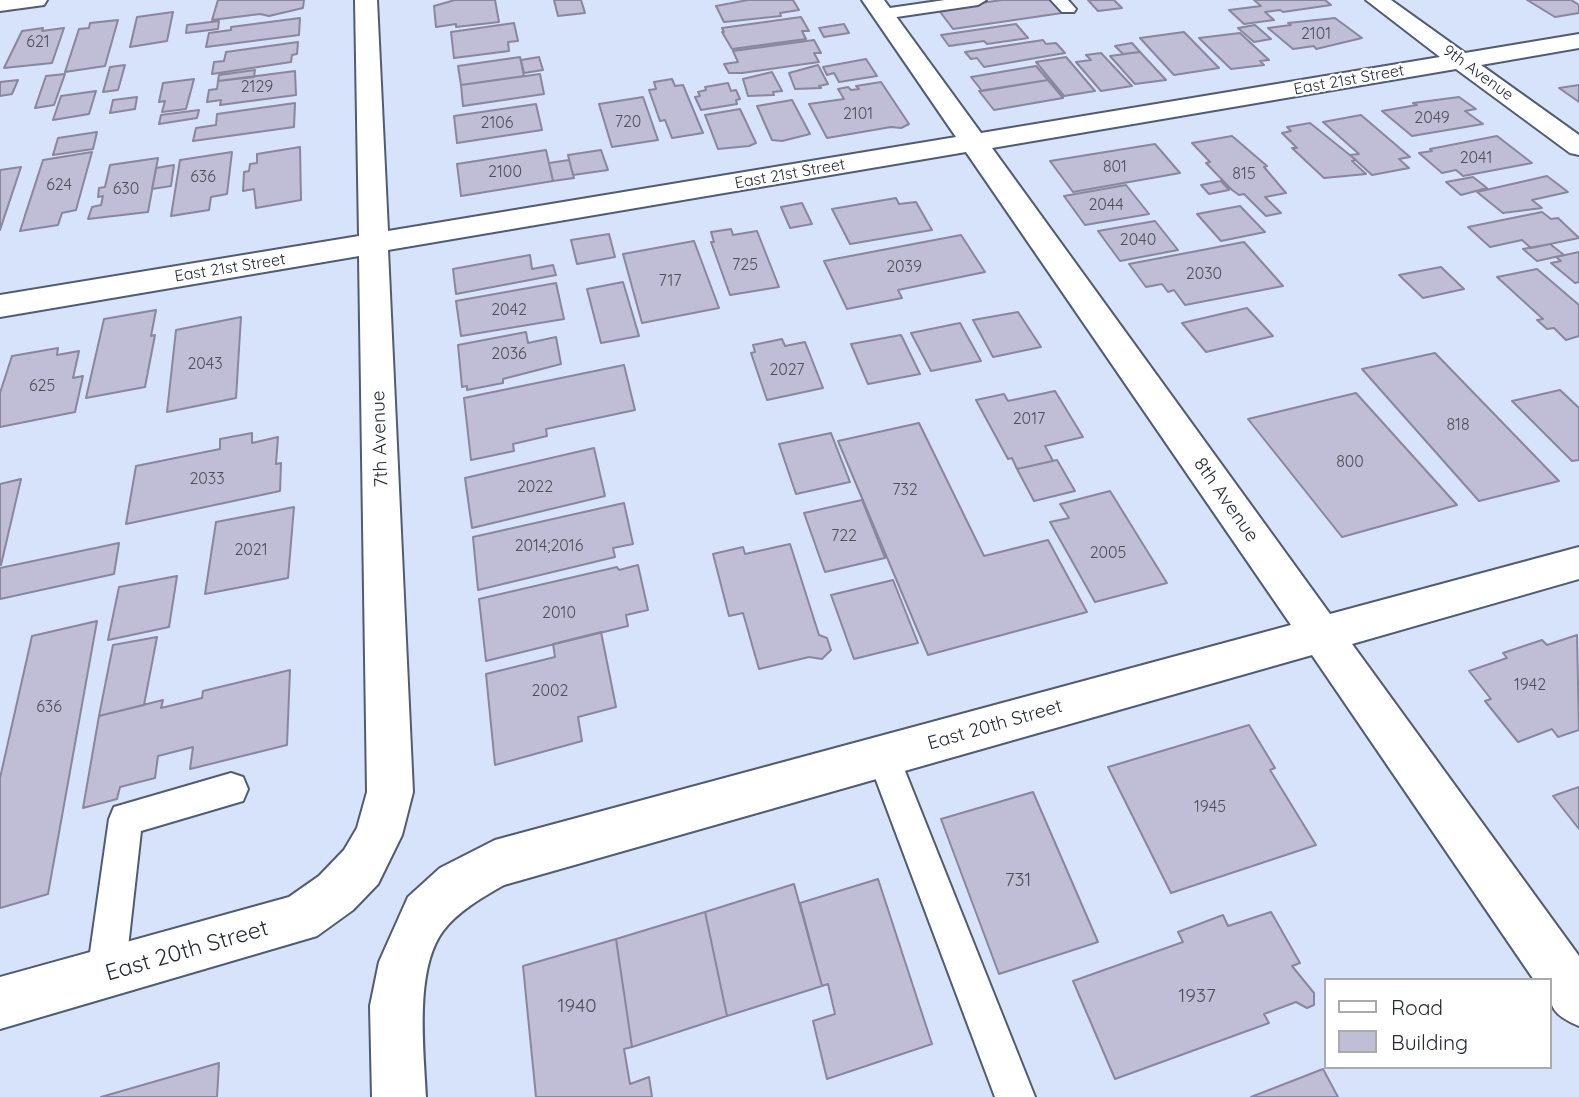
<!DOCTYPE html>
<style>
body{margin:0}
#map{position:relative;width:1579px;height:1097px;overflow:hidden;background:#d6e3fb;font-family:Quicksand,sans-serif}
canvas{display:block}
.legend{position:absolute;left:1324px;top:978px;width:228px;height:91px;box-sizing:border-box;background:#fff;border:2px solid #a8aaae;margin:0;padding:9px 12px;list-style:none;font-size:21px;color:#262b34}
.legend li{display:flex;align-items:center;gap:14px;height:35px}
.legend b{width:35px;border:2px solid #a8aaae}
</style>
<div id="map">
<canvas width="1579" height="1097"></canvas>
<ul class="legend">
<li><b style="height:9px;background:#fff"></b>Road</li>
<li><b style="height:19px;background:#c0bdd6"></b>Building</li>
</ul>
</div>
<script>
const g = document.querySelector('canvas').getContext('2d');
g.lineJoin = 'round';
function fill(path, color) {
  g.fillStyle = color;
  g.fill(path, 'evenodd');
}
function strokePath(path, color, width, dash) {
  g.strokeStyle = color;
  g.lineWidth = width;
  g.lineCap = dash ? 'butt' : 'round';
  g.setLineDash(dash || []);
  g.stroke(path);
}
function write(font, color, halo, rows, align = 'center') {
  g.font = font + ' Quicksand,sans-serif';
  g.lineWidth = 5;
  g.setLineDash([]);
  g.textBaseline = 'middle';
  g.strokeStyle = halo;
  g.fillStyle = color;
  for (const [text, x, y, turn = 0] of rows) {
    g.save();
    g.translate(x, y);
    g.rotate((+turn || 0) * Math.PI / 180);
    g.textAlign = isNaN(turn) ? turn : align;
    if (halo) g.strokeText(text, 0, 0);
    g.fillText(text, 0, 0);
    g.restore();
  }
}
const building = new Path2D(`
 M218,0H304L303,8L269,16L260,14L212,20Z
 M455,0H495L499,22L456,27V24L436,27L434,6Z
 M554,0H581L585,13L558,16Z
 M748,0H793L799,10L780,13L781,16L724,22L716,6Z
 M1002,0H1050L1062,13L953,29L938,9Z
 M1088,0H1114L1122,8L1098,11Z
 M1254,0H1325L1331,5L1283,12L1280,10L1265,12L1274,20L1244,24L1229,10L1261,6Z
 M1527,0H1571L1579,5V13L1555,17Z
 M173,12L167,41L130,47L137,17Z
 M801,17L809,31H802L806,39L732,49L722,32H724L722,28Z
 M300,18L299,35L206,47L209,33L231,30V27Z
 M1335,18L1362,38L1316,49L1314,46L1293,49L1268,28L1291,25L1288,23Z
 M118,20L105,66L65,72L79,29L89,28L90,23Z
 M219,21L218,29L186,33L187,25Z
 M514,23L518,41L508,42L509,51L454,58L451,32Z
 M844,24L849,33L824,37L819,28Z
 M1016,24L1028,38L987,44L984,41L949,46L941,35Z
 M1255,25L1271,39L1254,42L1238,28Z
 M43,28L42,31L64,28L52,63L4,68L22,31Z
 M1184,32L1219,68L1174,75L1140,38Z
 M1240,33L1269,60L1260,61L1264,65L1231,69L1199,38Z
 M814,40L821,53H814L819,62L742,73H729L724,64L738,62L733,51Z
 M1043,40L1046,44L1056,43L1065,53L984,67L977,58L971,59L965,52Z
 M298,42L297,54L292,55L291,62L212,74L214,62L224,61L226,52Z
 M1132,43L1140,52L1123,54L1115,46Z
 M1140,52L1166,80L1135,84L1110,56Z
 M1101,53L1132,86L1101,91L1076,62L1091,60L1086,55Z
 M520,57L524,76L461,85L458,66Z
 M539,57L543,70L524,73L521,60Z
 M1066,57L1095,91L1064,96L1036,62Z
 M866,59L877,76L839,82L834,73L827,75L823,67Z
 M125,65L118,90L103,92L110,67Z
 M818,65L828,84L819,86L821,88L795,89L789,73Z
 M1036,66L1048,80L982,91L971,77Z
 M255,70L254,77L218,81L219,75Z
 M295,71L296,95L220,105L221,100L207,102L209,90L217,89L218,81Z
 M772,72L782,91L773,92L774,95L748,96L743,79Z
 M65,74L54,105L35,108L46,76Z
 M540,74L544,94L463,106L461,85Z
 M194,79L186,109L162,112L165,101L159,102L163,83Z
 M672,79L675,86L683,85L703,133L672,138L665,120L660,121L649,90L656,89L654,82Z
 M18,80L12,94L0,96V82Z
 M1048,80L1063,98L994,110L979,91Z
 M881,82L909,124L901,128L891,127L827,138L809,104L844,99L838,89L848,87L851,90L859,89L856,86Z
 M728,83L731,91L736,90L740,99L736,100L737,104L701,110L695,97L700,96L698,92L706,90L705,87Z
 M1579,85V102L1559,88Z
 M96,91L89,114L53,120L61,96Z
 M137,97L135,109L110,113L113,100Z
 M643,97L658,140L612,147L599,104Z
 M1459,97L1476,109L1465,111L1483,124L1412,136L1382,111L1417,105L1413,103Z
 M792,100L810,134L782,141L772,140L757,106Z
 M295,103L294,127L193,141L196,128L216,125L217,114Z
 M536,104L542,130L457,143L454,116Z
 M740,109L756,143L749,146L718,149L705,115Z
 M199,110L197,118L159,124L161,115Z
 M1361,115L1410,157L1399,159L1409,168L1372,175L1350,155L1359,154L1323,122Z
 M1310,123L1356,160L1352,161L1366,174L1324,178L1292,148H1297L1282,133L1291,131L1287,127Z
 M97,132L93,149L53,155L58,138Z
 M1232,136L1267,166L1264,167L1286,193L1265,197L1281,213L1266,216L1244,194L1239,195L1232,190L1206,163L1210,162L1192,143Z
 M1497,136L1532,163L1463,176L1456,170L1442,173L1419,153L1432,151L1430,149Z
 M1155,144L1180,173L1073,192L1050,161Z
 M300,147L301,200L256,208L254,189L243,191L244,172L249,171L250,164L257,163V154Z
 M546,150L553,181L461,196L457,164Z
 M601,150L608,170L573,175L568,155Z
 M92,152L76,210L62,213L58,225L20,231L43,160Z
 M232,152L227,194L211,197L209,210L171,216L180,160Z
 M158,158L148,212L88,219L92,207L101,205L103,196L98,197L99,188L105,187L110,165Z
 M569,160L574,178L553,181L549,163Z
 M174,165L171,186L152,189L156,168Z
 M21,167L0,230V170Z
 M1547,176L1568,192L1532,200L1542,208L1503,213L1477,192Z
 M1473,177L1487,188L1461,195L1446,182Z
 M1221,181L1229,190L1209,194L1201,185Z
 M1126,185L1149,214L1085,225L1064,196Z
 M896,198L899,204L916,202L932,230L850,244L832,209Z
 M802,203L812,224L790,228L781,207Z
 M1240,206L1265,232L1221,241L1197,214Z
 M1542,212L1551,219L1558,218L1579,238L1531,248L1522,240L1490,247L1468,227Z
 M1155,221L1178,250L1120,261L1098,231Z
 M731,229L733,235L757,231L779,287L730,295L711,242H714L711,232Z
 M609,234L615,257L577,264L571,240Z
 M961,235L985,272L898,290L902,298L847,309L824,261Z
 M694,241L719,308L642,323L623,254Z
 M1244,242L1283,286L1185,305L1174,290L1168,292L1162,284L1146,287L1129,264Z
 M1550,244L1564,255L1537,261L1523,249Z
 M1579,252V282L1575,283L1551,263L1561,261L1556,257Z
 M530,255L532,269L553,265L556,275L456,294L453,269Z
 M1441,267L1464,289L1423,298L1399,275Z
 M1537,269L1579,305V336L1566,340L1554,328L1547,329L1537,320L1543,319L1497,277Z
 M623,282L639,336L601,343L587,289Z
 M556,283L564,319L461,336L456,301Z
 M1247,308L1273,336L1206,352L1182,323Z
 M156,310L151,336L155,335L145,387L86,398L104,319Z
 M1018,312L1041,347L993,357L973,320Z
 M241,317L236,398L167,412L176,330Z
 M960,323L981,361L931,371L911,333Z
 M526,332L528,343L556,337L561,364L503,379V383L467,390V386L462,387L458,345Z
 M901,335L920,374L868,384L851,344Z
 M782,339L785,346L805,342L823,388L767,400L751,353L755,352L753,345Z
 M58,348L57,355L79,351L73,378L83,376L75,412L0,427V393L12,356Z
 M1435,353L1559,481L1479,501L1362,369Z
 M624,365L635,410L546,429L547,436L513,444L514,451L471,460L464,398Z
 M1560,390L1579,408V460L1572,461L1512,401Z
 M1055,391L1083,437L1045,446L1053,461L1017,469L1012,458L1008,459L976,400L1004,394L1008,401Z
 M1356,393L1457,505L1342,537L1248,419Z
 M919,423L984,556L1048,540L1087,612L928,655L838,441Z
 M252,433V443L278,437L276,464L281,463L280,491L126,524L136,466L220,449V439Z
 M831,433L850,482L796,494L779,444Z
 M594,448L605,496L472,528L465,478Z
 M1057,460L1075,491L1034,501L1017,469Z
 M21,479L1,565H0V484Z
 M1110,491L1167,583L1095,602L1050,522L1069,518L1060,504Z
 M862,500L885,558L825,572L804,513Z
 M624,503L633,544L613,548L615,557L478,590L473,537Z
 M294,507L288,578L205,594L216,522Z
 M119,543L114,574L0,599V568Z
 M790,544L819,635L827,638L831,650L822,659L809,657L759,669L743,613L729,616L713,554L743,547L745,554Z
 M638,565L648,610L626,615L628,626L486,661L479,599L617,567L619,570Z
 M177,576L169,627L108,640L119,587Z
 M893,580L918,643L854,659L831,595Z
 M97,621L48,894L0,908V778L32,636Z
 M601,632L616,707L578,717L582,741L495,765L486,674L555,657L553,644Z
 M1577,635L1579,730L1558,737L1552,729L1518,742L1485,701L1491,699L1469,671L1507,658L1503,653L1542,640L1547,645Z
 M157,637L144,705L99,716L113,645Z
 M290,670L287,745L190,769L193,747L158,756L155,778L120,787L117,799L83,808L99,716L163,700L161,708L202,698L203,691Z
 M1249,725L1275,768L1270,770L1316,845L1171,893L1108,767Z
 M1579,787V829L1553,796Z
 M1033,792L1098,942L999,974L941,819Z
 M878,879L932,1044L827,1079L813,1021L835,1014L828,984L822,986L800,903Z
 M794,884L822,986L727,1016L705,912Z
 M705,912L727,1016L632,1047L616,939Z
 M1271,912L1300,963L1292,966L1314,993V1005L1307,1008L1296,1002L1264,1014L1269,1023L1115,1079L1073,981L1183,942L1178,932L1223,915L1228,926Z
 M616,939L632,1047L624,1049L630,1084L649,1077L652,1097H536L523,966Z
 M219,1063L217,1097H101Z
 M1323,1069L1338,1097H1251Z`);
const service = new Path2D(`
 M945,0H986L978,5L883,19L875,14L883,9Z
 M1051,0H1068L1076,9L1074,12H1062Z
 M883,740L894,745L899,756L1035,1097H995L867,756L872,745Z
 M231,773L243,777L248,789L243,801L141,831L125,974L119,987L106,993L93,987L87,974L109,819L114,807Z`);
const minor = new Path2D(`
 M0,0H47L44,5L0,11Z
 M355,0H377L388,231L956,137L862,0H884L981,133L1440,57L1366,0H1391L1465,53L1579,34V48L1481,65L1579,135V155L1570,153L1456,69L992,148L1330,614L1579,547V579L1352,644L1579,956V1026C1553,1015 1549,1008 1549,980H1534L1312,655L504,885C483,897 458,911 443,931C414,970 424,1050 426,1097H372L370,1006L379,962L408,897L440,868L495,840L1291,625L966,152L388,250L413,792L402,835L378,884L353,910L317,936L0,1029V977L289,897L319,876L344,850L357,828L367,792L359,256L0,317V295L359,236Z`);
const numberNames = [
 ["2101",1316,34],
 ["621",38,42],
 ["2129",257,87],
 ["2101",858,114],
 ["2049",1432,118],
 ["720",628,122],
 ["2106",497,123],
 ["2041",1476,158],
 ["801",1115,167],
 ["2100",505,172],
 ["815",1244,174],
 ["636",203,177],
 ["624",59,185],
 ["630",126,189],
 ["2044",1106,205],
 ["2040",1138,240],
 ["725",745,265],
 ["2039",904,267],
 ["2030",1204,274],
 ["717",670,281],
 ["2042",509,310],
 ["2036",509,354],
 ["2043",205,364],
 ["2027",787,370],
 ["625",42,386],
 ["2017",1029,419],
 ["818",1458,425],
 ["800",1350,462],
 ["2033",207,479],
 ["2022",535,487],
 ["732",905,490],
 ["722",844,536],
 ["2014;2016",549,546],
 ["2021",251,550],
 ["2005",1108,553],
 ["2010",559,613],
 ["1942",1530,685],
 ["2002",550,691],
 ["636",49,707],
 ["1945",1210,807]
];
const farStreetnames = [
 ["9th Avenue",1478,73,36],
 ["East 21st Street",1349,80,-10],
 ["East 21st Street",790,174,-10],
 ["East 21st Street",230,268,-9]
];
const streetNames = [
 ["7th Avenue",380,439,-92],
 ["8th Avenue",1226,500,55],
 ["East 20th Street",995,725,-16]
];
const nearNumbernames = [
 ["731",1018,880],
 ["1937",1197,996],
 ["1940",577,1006]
];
const nearStreetnames = [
 ["East 20th Street",187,951,-16]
];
fill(building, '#c0bdd6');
strokePath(building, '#89869d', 2);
strokePath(service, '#515c70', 4);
strokePath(minor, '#515c70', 4);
fill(service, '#fff');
fill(minor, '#fff');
write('16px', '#4c505c', null, numberNames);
write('16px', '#262b34', '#fff', farStreetnames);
write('19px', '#262b34', '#fff', streetNames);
write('19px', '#4c505c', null, nearNumbernames);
write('23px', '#262b34', '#fff', nearStreetnames);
</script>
